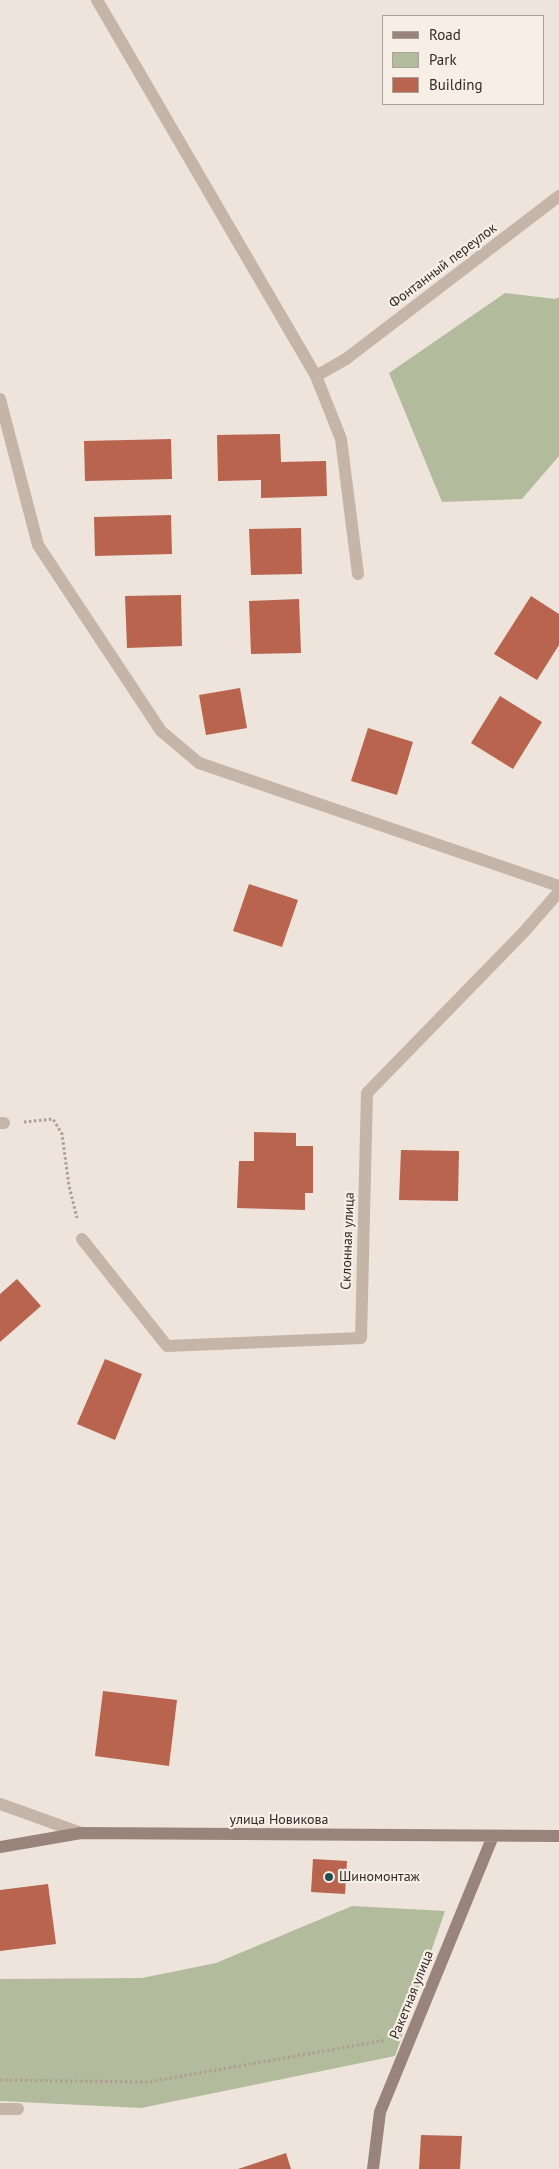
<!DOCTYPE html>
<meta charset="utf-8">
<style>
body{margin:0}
#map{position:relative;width:559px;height:2169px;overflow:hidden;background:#eee4db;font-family:"PT Sans",sans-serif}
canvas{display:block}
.legend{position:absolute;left:382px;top:15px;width:162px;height:90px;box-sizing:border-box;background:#f7efe6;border:1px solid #a9a09a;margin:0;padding:6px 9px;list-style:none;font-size:15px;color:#332a27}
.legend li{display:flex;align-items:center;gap:10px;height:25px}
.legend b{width:25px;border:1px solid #a9a09a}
</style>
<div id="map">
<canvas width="559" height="2169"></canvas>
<ul class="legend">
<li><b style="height:6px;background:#98847a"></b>Road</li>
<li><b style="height:14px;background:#b2bc9d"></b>Park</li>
<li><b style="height:14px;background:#b8644f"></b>Building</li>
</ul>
</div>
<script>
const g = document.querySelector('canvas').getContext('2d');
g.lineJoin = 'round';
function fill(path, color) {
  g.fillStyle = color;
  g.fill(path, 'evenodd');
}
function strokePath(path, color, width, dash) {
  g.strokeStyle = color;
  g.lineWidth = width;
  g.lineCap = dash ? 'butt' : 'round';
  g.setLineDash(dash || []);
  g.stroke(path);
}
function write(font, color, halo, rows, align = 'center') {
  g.font = font + ' "PT Sans",sans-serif';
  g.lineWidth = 4.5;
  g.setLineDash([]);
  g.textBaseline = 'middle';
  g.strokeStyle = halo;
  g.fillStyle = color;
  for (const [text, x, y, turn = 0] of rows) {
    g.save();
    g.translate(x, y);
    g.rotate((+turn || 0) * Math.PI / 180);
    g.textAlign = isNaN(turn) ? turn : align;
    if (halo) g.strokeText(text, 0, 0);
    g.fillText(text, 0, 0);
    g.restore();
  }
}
const green = new Path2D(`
 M505,293L556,299L559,297V456L522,499L442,502L389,373Z
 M352,1906L445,1911L395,2056L141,2108L0,2101V1979L142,1978L216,1963Z`);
const building = new Path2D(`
 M280,434L281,462L326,461L327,496L261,498V480L218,481L217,435Z
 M171,439L172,479L85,481L84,441Z
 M171,515L172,554L95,556L94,517Z
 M301,528L302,574L251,575L249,529Z
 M181,595L182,646L127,648L125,596Z
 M531,596L559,614V645L537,680L494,654Z
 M299,599L301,653L251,654L249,601Z
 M240,688L247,728L206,735L199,695Z
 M500,696L542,722L513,769L471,743Z
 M368,728L413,742L397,795L351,781Z
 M249,884L298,900L282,947L233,931Z
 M254,1132L296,1133V1146H313V1193H305V1210L237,1208L239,1161H254Z
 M401,1150L459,1151L458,1201L399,1200Z
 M17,1279L41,1306L0,1342V1294Z
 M105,1359L142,1374L115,1440L77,1424Z
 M103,1691L177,1700L169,1766L95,1756Z
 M313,1859L347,1861L345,1894L311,1892Z
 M48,1884L56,1944L0,1951V1890Z
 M421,2135L462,2136L460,2169H419Z
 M286,2153L291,2169H238Z`);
const path = new Path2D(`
 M24,1122L53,1119L62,1134L69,1186L77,1218
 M0,2080L149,2082L386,2040`);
const service = new Path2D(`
 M97,0L316,376
 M346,359L316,376L341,439L358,574
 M0,399L38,545L161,731L199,763L559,886
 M0,1804L81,1833
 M0,2109H18`);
const minor = new Path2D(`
 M346,359L559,196
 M0,1123H4
 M82,1239L167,1346L361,1338L367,1093L523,933L559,892`);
const secondary = new Path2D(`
 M0,1847L81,1833L559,1836
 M373,2169L380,2112L493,1836`);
const markers = [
 [329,1877,5,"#224e4f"]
];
const streetNames = [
 ["Фонтанный переулок",443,266,-37],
 ["Склонная улица",348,1241,-88],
 ["улица Новикова",279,1820],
 ["Ракетная улица",412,1995,-68]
];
const poiNames = [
 ["Шиномонтаж",339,1877]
];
fill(green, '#b2bc9d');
fill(building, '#b8644f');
strokePath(path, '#b09e93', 3, [2.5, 2.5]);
strokePath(service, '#c5b4a8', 12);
strokePath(minor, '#c5b4a8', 12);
strokePath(secondary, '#98847a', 12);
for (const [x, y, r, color] of markers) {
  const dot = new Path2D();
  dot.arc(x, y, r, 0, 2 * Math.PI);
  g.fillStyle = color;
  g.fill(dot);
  strokePath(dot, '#f7efe6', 2);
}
write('14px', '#332a27', '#f7efe6', streetNames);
write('14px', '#332a27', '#f7efe6', poiNames, 'left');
</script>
